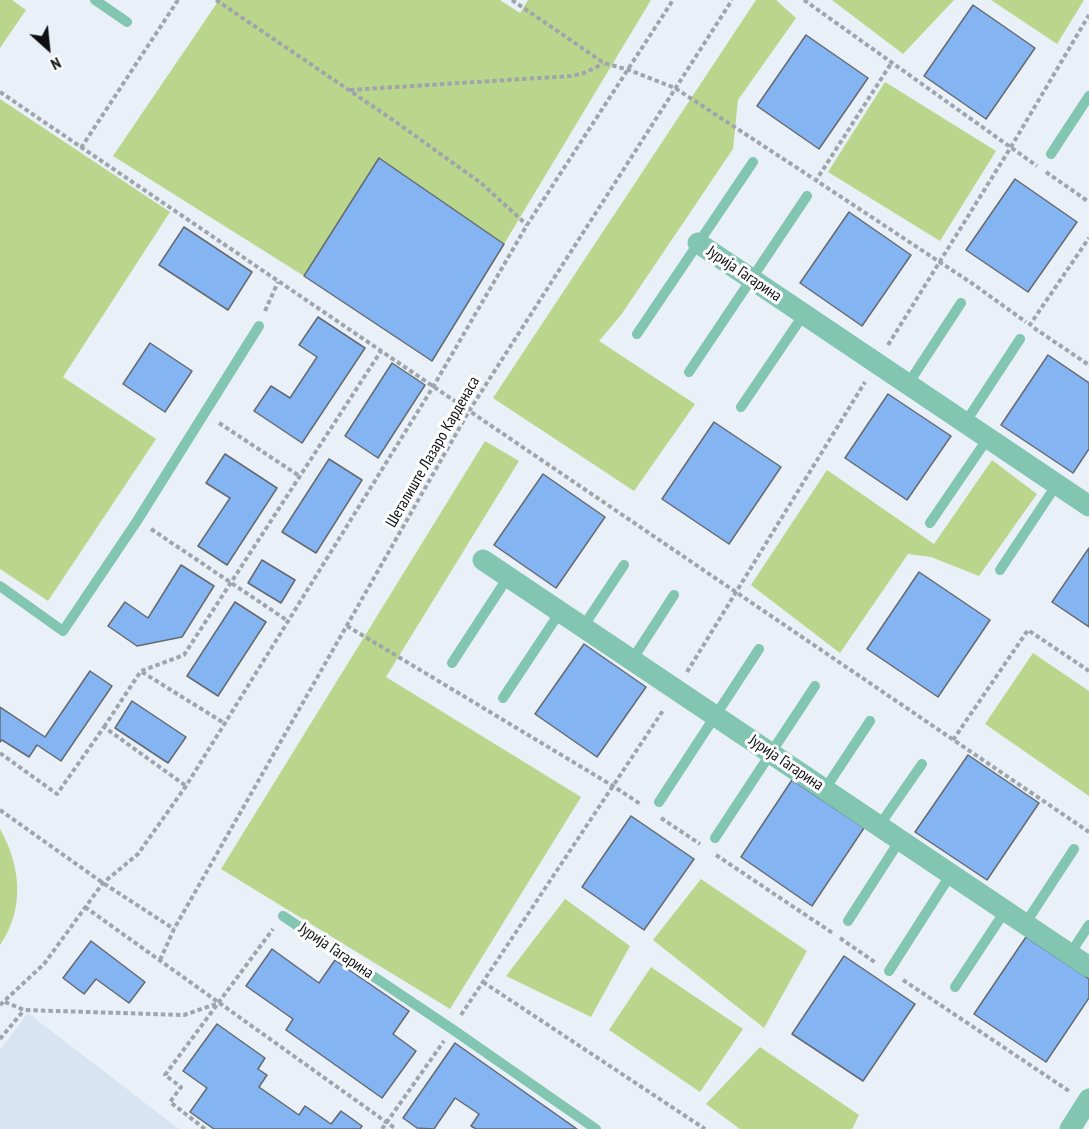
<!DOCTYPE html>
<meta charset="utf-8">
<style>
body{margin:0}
#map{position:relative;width:1089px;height:1129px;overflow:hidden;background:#e9f0f8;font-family:"PT Sans Narrow",sans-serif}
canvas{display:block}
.north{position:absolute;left:18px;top:18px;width:60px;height:60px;-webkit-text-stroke:4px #fff;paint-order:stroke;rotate:153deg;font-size:16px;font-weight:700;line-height:24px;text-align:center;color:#0e1013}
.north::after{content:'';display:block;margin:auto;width:21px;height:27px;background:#0e1013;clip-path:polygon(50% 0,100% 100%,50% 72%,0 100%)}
</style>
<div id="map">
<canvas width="1089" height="1129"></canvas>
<div class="north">N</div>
</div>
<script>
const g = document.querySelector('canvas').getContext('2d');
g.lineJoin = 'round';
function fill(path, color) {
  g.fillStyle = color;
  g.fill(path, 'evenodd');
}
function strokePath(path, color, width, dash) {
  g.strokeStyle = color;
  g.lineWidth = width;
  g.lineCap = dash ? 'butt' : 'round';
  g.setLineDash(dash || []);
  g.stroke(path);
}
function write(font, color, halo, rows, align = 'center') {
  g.font = font + ' "PT Sans Narrow",sans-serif';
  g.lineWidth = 6;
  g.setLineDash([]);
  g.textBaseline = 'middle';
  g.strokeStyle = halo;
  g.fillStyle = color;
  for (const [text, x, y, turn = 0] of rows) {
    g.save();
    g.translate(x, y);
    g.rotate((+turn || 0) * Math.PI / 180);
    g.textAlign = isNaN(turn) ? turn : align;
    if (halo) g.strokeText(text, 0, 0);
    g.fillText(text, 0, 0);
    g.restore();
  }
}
const built = new Path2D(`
 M28,1013L179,1129H0V1050Z`);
const green = new Path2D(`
 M0,0H12L26,10L0,48Z
 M219,0H500L520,13L528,0H651L504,244L379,159L304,276L113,156Z
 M756,0H776L796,18L738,100L733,149L621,315L599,341L695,404L634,491L493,398Z
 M832,0H954L903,54Z
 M991,0H1084L1057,44Z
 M885,82L996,151L940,241L828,172Z
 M0,99L170,212L63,377L156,439L48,601L0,569Z
 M485,441L519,461L386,677L581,797L450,1009L221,869Z
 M992,460L1037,494L979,576L931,557L908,554L840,653L751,585L827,470L934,544Z
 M1033,653L1089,691V796L985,724Z
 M0,829C21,866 25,909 0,945Z
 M701,879L807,951L764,1028L653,940Z
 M565,899L630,946L591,1017L506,976Z
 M651,967L743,1029L700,1092L609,1030Z
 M760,1047L859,1115L852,1129H740L706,1104Z`);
const building = new Path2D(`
 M973,5L1035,48L986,119L924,76Z
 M806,35L868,78L819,149L757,106Z
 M379,158L504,244L432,361L304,276Z
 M1015,179L1077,222L1028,292L966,250Z
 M849,212L911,255L862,326L800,283Z
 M184,227L252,272L228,310L159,265Z
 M318,317L365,348L302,443L254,411L271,386L290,398L317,357L299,345Z
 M150,343L192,371L165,412L123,384Z
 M1048,355L1089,383V449L1073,473L1001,425Z
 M392,363L425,385L378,458L345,436Z
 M888,394L951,436L907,500L845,458Z
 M714,422L781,467L729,544L662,499Z
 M225,454L277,488L227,565L198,546L230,498L206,483Z
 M329,459L362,480L316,553L282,532Z
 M543,474L605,517L556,588L494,545Z
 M1089,548V627L1052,602Z
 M262,560L295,580L281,603L248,583Z
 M181,565L214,586L182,637L137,646L108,626L125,602L148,618Z
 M919,572L990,620L938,697L867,649Z
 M235,602L266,622L218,696L187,676Z
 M584,644L646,687L597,757L535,714Z
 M90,671L112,686L61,761L37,745L29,757L2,740L0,742V707L45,737Z
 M132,701L186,737L168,763L115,728Z
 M968,755L1039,803L987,880L915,832Z
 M792,780L864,828L812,906L741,857Z
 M631,816L694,859L644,930L582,887Z
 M1026,937L1089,979V998L1046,1062L974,1014Z
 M91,941L145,982L129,1003L96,979L84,994L63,978Z
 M272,949L319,983L335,960L409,1011L393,1034L416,1051L382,1098L286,1030L293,1019L246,986Z
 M844,956L915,1004L863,1081L792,1034Z
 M217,1024L265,1058L258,1069L267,1075L259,1087L299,1115L305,1106L331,1124L341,1111L362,1126L360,1129H214L190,1112L207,1088L183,1071Z
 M455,1043L577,1129H476L471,1126L479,1114L455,1098L434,1129L417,1128L403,1118Z`);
const path = new Path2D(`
 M216,0L393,120L481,183L527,225
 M512,0L604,63L629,70L675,88L814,179
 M804,0L1037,166
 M350,90L571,76L584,73L603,64
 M0,92L1089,832
 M81,148L178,0
 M1046,172L1089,202
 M815,182L892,62
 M820,183L973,284L1026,322
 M265,311L278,282
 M1029,326L1089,238
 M1034,328L1089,365
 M888,345L1011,147L1089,15
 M219,423L301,477
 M151,529L288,621
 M347,626L613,786L642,805
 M142,672L224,723
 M687,672L865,382
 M104,727L141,671L184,655L381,351
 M953,740L1028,630L1089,671
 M0,753L57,794L104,727L186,786
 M0,810L103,883L174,929
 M661,818L700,844
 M716,855L834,934
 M85,907L396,1129
 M840,938L876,963
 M160,960L174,929L469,411L732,0
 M903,980L1069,1091
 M483,982L705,1129
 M5,1002L24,1010L184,1015L219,1003
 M0,1005L44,964L103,883L138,854L186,786L433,387L527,225L673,0
 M461,1015L664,709
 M0,1039L24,1010
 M205,1129L170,1102L181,1087L165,1075L273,929
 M382,1129L444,1041`);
const lane = new Path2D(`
 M95,0L127,22
 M1051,154L1089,96
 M637,334L753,162
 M689,372L807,196
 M908,384L961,303
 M741,407L804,314
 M965,423L1020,339
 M930,523L988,438
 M1000,570L1057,484
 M0,586L63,631L137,521L259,326
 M583,627L624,565
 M632,660L674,595
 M452,663L508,577
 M503,698L560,612
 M825,789L870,721
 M659,802L759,649
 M879,826L922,764
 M715,838L815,686
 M283,916L452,1029L596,1129
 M848,921L900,840
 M1025,924L1074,849
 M1070,954L1089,925
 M889,971L951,874
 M955,987L1005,911`);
const street = new Path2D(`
 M698,243L1089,506
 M483,560L1089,967
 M1070,1129L1089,1099`);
const streetNames = [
 ["Јурија Гагарина",744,274,34],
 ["Шеталиште Лазаро Карденаса",433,452,-60],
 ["Јурија Гагарина",786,763,34],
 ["Јурија Гагарина",336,951,34]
];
fill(built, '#d9e4f2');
fill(green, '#bad68c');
fill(building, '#85b4f2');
strokePath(building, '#646a71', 1.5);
strokePath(path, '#a0a5ac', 4, [4.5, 3]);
strokePath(lane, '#82c5b1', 10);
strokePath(street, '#82c5b1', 21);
write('16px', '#0e1013', '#fff', streetNames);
</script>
